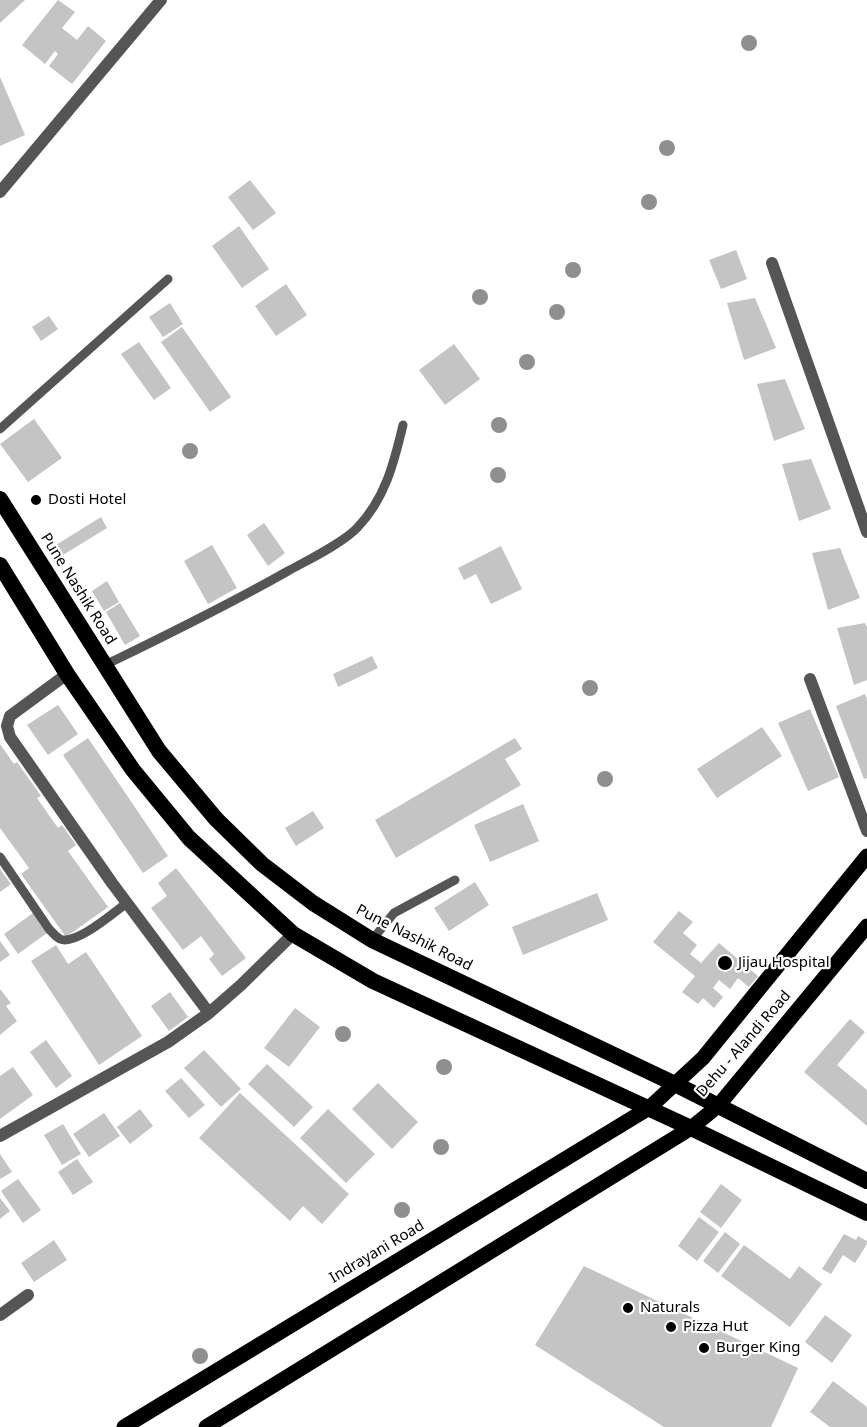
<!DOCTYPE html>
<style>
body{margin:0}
canvas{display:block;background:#fff}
</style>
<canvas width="867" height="1427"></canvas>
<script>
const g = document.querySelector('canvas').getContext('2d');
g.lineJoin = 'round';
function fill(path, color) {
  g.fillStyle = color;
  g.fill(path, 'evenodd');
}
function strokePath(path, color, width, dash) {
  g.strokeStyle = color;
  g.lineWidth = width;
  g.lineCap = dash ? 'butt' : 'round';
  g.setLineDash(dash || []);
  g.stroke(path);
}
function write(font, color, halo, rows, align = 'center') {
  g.font = font + ' "Noto Sans",sans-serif';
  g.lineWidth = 4.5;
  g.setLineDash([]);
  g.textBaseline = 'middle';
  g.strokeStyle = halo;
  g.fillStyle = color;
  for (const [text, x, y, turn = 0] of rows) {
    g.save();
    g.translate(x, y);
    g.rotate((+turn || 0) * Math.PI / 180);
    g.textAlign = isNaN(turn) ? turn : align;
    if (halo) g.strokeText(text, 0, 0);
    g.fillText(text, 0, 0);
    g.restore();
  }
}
const building = new Path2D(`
 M0,0H25L0,23Z
 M58,0L75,12L62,28L77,40L88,26L106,41L72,84L49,66L58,54L55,51L45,64L22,45Z
 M0,77L25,135L0,146Z
 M250,180L276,213L253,230L228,197Z
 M239,226L269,269L242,288L212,246Z
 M736,250L747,279L721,289L709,260Z
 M286,284L307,315L276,336L255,306Z
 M755,298L776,348L744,360L727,303Z
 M170,303L183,324L163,337L149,317Z
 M49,316L58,329L41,341L32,327Z
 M182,327L231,397L210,412L161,342Z
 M139,342L171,388L154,400L121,354Z
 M454,344L480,379L445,405L419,370Z
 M785,379L805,429L774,441L757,384Z
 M34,419L62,458L28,482L0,444Z
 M811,459L831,509L799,521L782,464Z
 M101,517L107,528L63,555L56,545Z
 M264,523L285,553L268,566L247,535Z
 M212,545L237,588L208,604L184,561Z
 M501,546L522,589L491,604L476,574L464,580L458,568Z
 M840,548L860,598L828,610L812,553Z
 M107,581L119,602L104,611L92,591Z
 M120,603L140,636L125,645L106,612Z
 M865,623L867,627V680L854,685L837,628Z
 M372,656L378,668L338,687L333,674Z
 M865,694L867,699V778L864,779L836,706Z
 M58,705L78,734L48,755L27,725Z
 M810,709L839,777L808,791L778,723Z
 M762,727L782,756L717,798L697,769Z
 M88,738L168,856L143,873L63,755Z
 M515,738L522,749L505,759L521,785L396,858L375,820Z
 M0,744L14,764L17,762L41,796L37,798L58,828L62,825L76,845L68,851L108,907L66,937L21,874L29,868L0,828Z
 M523,804L539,841L490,862L474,825Z
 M313,811L324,828L296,846L285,828Z
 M176,868L246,958L222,976L209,959L214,954L201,936L183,950L151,908L167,896L158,883Z
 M0,869L11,884L0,892Z
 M475,882L489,905L449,931L434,908Z
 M597,893L608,920L523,955L512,927Z
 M679,911L693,922L683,933L697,945L690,954L701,963L719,943L758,976L749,987L738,978L730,989L719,980L713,988L723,997L714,1008L703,998L698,1004L682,992L695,976L653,942Z
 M33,913L47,933L18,954L4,934Z
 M0,941L10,955L0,962Z
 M56,945L68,964L86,952L142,1036L99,1065L31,961Z
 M0,989L11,1003L6,1006L17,1021L0,1035Z
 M170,992L188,1017L169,1031L151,1006Z
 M295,1008L320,1027L289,1067L264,1048Z
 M850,1019L865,1032L837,1065L867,1090V1126L804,1072Z
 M46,1040L72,1076L56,1088L30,1052Z
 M204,1050L241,1089L221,1107L184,1068Z
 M267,1064L313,1107L294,1127L248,1084Z
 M13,1067L33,1095L0,1119V1076Z
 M181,1078L205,1105L189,1118L165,1091Z
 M378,1083L418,1122L392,1149L352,1109Z
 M240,1093L349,1194L322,1224L303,1206L290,1221L199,1138Z
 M140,1109L153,1126L130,1144L117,1127Z
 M328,1109L375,1154L346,1183L300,1138Z
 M104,1113L120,1136L89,1157L73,1134Z
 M63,1124L81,1154L62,1165L44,1135Z
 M0,1154L12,1172L0,1179Z
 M77,1159L93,1182L73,1195L58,1172Z
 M18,1179L41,1210L23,1223L1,1191Z
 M721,1184L742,1200L721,1228L700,1212Z
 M0,1198L10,1211L0,1219Z
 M699,1217L719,1232L697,1261L678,1246Z
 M725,1232L740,1244L718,1273L703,1261Z
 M844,1234L856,1240L858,1236L867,1241V1244L855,1263L843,1255L831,1274L822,1269Z
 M54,1240L67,1260L34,1282L21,1263Z
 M744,1245L790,1279L799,1266L822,1284L790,1327L721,1276Z
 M584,1266L798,1368L771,1427H664L535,1345Z
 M825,1315L852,1335L832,1363L805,1342Z
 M833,1381L867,1407V1427H830L810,1412Z`);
const service = new Path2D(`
 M0,429L168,279
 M105,665C167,635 228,605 288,571C306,561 343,543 357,528C385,499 394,463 403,425
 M0,857L49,929C52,932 56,937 60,939C76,946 114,912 127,903
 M372,940L394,913L455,880`);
const minor = new Path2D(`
 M0,192L161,0
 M772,263L867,532
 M67,674L10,716L7,726L10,737L112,883L209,1013
 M810,679L867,831
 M0,1136L168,1042L209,1013L241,985L293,934
 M0,1315L28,1295`);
const primary = new Path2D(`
 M124,1427L649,1108L703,1058L867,856
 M206,1427L691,1128L718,1106L867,926`);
const trunk = new Path2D(`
 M0,499L159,751L216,819L262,864L313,903L372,940L675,1084L867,1181
 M0,565L67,674L133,770L189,838L293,934L373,981L691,1128L867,1213`);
const trees = [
 [749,43],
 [667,148],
 [649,202],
 [573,270],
 [480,297],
 [557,312],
 [527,362],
 [499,425],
 [190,451],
 [498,475],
 [590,688],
 [605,779],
 [343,1034],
 [444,1067],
 [441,1147],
 [402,1210],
 [200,1356]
];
const markers = [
 [36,500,6,"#000"],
 [725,963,8,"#000"],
 [628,1308,6,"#000"],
 [671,1327,6,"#000"],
 [704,1348,6,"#000"]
];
const poiNames = [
 ["Dosti Hotel",48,500],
 ["Jijau Hospital",738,963],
 ["Naturals",640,1308],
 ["Pizza Hut",683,1327],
 ["Burger King",716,1348]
];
const streetNames = [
 ["Pune Nashik Road",78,589,58],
 ["Pune Nashik Road",414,938,27],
 ["Dehu - Alandi Road",744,1044,-49],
 ["Indrayani Road",377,1252,-31]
];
fill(building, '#c4c4c4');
strokePath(service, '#555', 9);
strokePath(minor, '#555', 12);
strokePath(primary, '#000', 15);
strokePath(trunk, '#000', 16);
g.fillStyle = '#8f8f8f';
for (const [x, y] of trees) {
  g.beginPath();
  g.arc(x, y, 8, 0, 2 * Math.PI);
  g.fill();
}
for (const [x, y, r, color] of markers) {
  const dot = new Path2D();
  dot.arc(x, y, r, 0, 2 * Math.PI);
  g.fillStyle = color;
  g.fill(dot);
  strokePath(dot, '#fff', 2);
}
write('15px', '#000', '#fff', poiNames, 'left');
write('15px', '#000', '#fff', streetNames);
</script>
